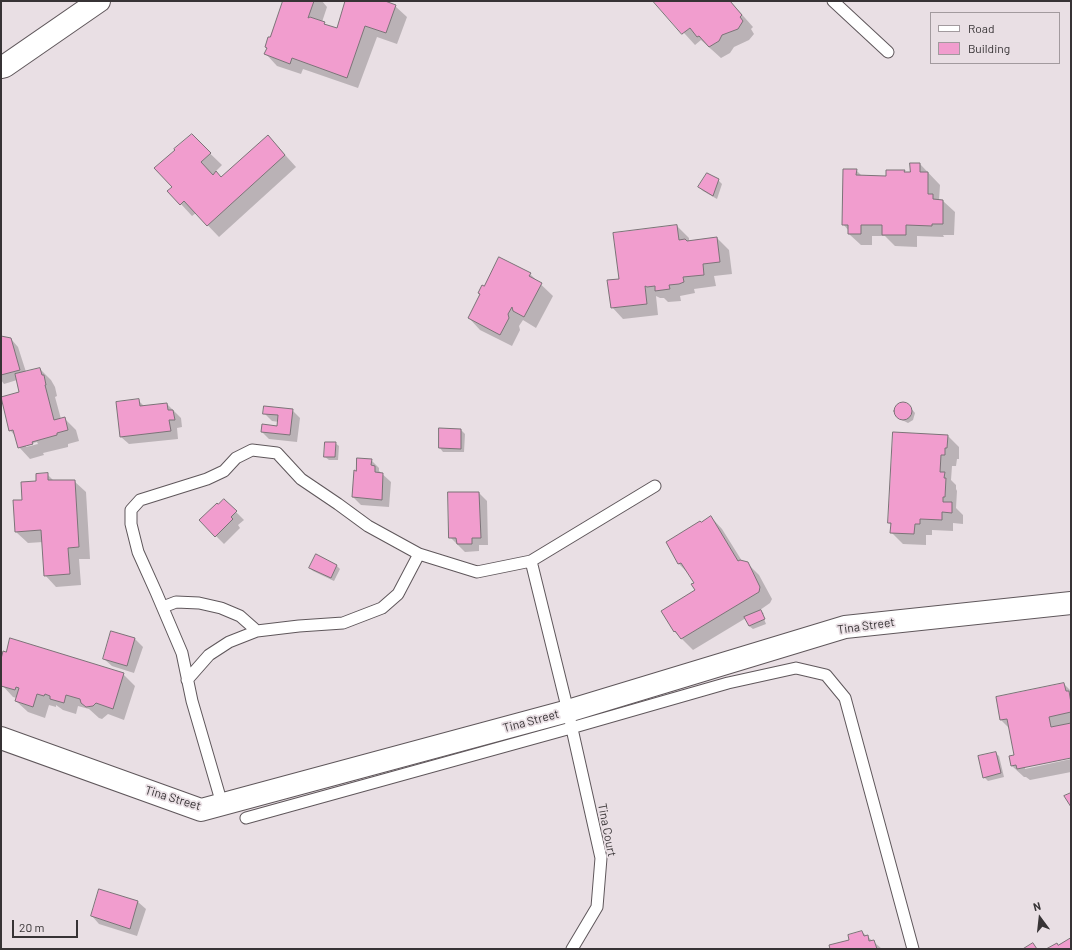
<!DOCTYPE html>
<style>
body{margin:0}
#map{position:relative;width:1072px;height:950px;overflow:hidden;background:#e9dfe4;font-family:Barlow,sans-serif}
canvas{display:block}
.frame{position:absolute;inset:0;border:2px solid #373335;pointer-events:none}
.legend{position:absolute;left:930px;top:12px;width:130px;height:52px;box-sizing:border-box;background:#e9dfe4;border:1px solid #a29a9e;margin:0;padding:5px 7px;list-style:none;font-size:12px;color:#373335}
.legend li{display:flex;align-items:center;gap:8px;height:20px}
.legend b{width:20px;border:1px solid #a29a9e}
.north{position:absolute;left:1020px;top:898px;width:40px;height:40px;-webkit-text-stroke:3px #e9dfe4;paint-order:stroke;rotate:345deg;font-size:11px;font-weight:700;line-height:16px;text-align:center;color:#373335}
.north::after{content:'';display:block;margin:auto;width:14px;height:18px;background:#373335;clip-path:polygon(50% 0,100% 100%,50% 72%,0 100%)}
.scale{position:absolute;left:12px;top:920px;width:66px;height:18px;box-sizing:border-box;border:2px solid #373335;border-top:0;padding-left:5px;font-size:12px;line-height:14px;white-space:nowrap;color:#373335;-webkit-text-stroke:3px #e9dfe4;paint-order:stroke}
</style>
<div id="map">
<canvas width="1072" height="950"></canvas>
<div class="frame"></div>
<ul class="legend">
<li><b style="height:5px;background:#fff"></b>Road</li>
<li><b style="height:11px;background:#f19dce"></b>Building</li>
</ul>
<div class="north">N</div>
<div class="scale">20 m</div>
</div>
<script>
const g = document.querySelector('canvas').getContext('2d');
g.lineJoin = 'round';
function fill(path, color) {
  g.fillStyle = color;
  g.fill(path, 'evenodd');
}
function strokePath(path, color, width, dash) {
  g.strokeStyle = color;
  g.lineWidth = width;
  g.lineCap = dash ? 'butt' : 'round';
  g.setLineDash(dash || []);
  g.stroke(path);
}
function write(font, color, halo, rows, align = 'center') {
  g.font = font + ' Barlow,sans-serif';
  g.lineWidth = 3.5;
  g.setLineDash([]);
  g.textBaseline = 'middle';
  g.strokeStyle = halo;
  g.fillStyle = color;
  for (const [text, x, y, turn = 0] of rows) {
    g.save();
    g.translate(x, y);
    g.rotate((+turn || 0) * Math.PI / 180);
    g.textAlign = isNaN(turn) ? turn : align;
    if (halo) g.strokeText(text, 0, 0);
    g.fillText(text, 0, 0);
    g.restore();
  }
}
const shadow = new Path2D(`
 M284,1H322L327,7L322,22L327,26L338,30L347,1H381L395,6L407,17L397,44L377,37L358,88L303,69L301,74L277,66L266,54L267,49L266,47L270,39Z
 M655,1H730L753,27L751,29L754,34L749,40L734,47L730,53L721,58L701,40L695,45Z
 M192,136L222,165L215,172L221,178L268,136L296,167L219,237L196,213L192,216L169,191L173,187Z
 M920,164L940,185L939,200L943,201L955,212L954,235H943L944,237L917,236V247L895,246L885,236H872V245H861L849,234V231L843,224L856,170L862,176L887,177L904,171L907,173H911Z
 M718,180L722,184L717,199L703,191L699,187Z
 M677,226L689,238V241L717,238L729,250L732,274L714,276L716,286L694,289L695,293L680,296L681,301L668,302L664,298H660L656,296L658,315L623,319L612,307L620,280Z
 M530,274L553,296L536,328L523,320L519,326L520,330L512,346L480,330L469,318L484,287Z
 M1,337L11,339L18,347L26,372L40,369L51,380L55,387L57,396L55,397L61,419L64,418L76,430L79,441L68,444V447L43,453L44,455L30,459L19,447L16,437L10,430L21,393L17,380L4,384L1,380ZM37,442L38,444L26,447V445Z
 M139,401L145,407L167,404L181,418L182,427L177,428L178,439L129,444L121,437Z
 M904,403L909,406L915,413L913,420L908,423L902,420L895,411L897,405Z
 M292,410L300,418L297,442L269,439L262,432L278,427L279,422L272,421L264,413Z
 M461,430L465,434L464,452H443L440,448Z
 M948,436L959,447V459H957L956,466H952L951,480L956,485V489L957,491L956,508L963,515V524L953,523V531L932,530V535H926V545L903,544L891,532L892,526L889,523Z
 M335,443L339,446L338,460H329L325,457Z
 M371,460L379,468V471L391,482L389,507L361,505L353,497L357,472Z
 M47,474L54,481H74L86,492L90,559H79L81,585L56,587L45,575L43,542L28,543L16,532L23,501L38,482Z
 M449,493H479L487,501L488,545H479V551L465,552L450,537Z
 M224,500L244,520L238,525L240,528L224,544L200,520Z
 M711,517L722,529L742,561L747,563L759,575L772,599L770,603L760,610L764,614H762L766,624L753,629L749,626L746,618L693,650L674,631L696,591L695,583L691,576L679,564L667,542Z
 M316,556L337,566L340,569L334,581L313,571L310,568Z
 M112,632L135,639L143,647L134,673L112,666L104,659Z
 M1,662L123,674L135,686L124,720L108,714L102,719L99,718L89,709L78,706L76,714L63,710L56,705V707L49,705L45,718L28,712L16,701L17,698L13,697L2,685Z
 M1064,684L1071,691V757L1025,766V769L1071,759V772L1030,780L1026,777H1024L1012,766L1015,756L1010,729L1001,720L997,697Z
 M995,753L999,756L1004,777L988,781L984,777Z
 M100,890L138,902L146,909L137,936L99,924L92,916Z
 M862,932L882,949H831L850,940Z`);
const building = new Path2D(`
 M283,1H314L308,18L310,17L325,22L324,24L337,28L345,1H385L396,5L386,33L365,26L347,78L292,58L290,64L264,54L267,48L265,47L268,37H270Z
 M653,1H730L742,15L740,17L743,21L738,29L722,35L719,41L709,47L699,36L697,37L690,28L682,34Z
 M192,134L211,153L201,162L213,175L216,171L221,177L268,135L285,155L207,226L184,201L180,205L167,191L172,187L154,168L175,150L174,149Z
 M910,163H920V172H928V194H933V199L943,200V224H932V226L906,225V235H882V225H861V234H848V225H842L843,169H857L856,175L886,176V170H905L904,172H910Z
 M707,173L719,179L713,196L698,187Z
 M677,225L679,240L685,239L687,241L717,237L720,262L703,264L704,275L683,277L684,282L679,284L669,285L670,289L655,291V286L647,287L645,286L647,304L611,308L607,280L619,279L613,233Z
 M499,257L531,273L529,276L542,283L524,317L513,311L512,307L508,314L509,318L500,335L468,318L480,294L478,293L482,285L484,286Z
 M1,336L11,338L20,370L1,375Z
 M40,368L42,375H44L46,385H45L54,420L65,417L68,430L57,433V435L32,442L33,444L18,448L13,430L9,431L1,397L19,392L15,374Z
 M139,399L140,406L167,403L168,410H173L175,420H169L171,431L120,437L116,402Z
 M894 411a9 9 0 1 1 18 0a9 9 0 1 1-18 0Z
 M264,406L293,409L290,435L261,432L262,424L277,426L278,415L263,414Z
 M439,428L461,429V449L439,448Z
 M893,432L948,435L947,448H945V455H941L940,472H945L944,478H946L945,497H943V502H952V513L942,512V520L920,519V524H915L914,534L890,533L891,523H888Z
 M325,442H336L335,457H324Z
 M357,458L372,459L371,465L375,466V472L383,473L382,500L352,497L354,470L356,471Z
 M48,473V480H75L79,547L68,548L70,574L44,576L41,530L15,532L13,500H22L21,482L36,481V474Z
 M448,492H479L481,538H472V544H457L456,538H449Z
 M224,499L237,511L231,517L233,519L215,537L199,520L217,503L218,504Z
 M711,516L738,561L740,560L748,562L760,587L759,592L681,639L675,631L674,632L661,611L695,590L691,584L694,583L681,563L678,564L666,542L700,521L701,522Z
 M316,554L337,565L331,578L309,568Z
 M761,610L765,619L749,626L744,617Z
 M111,631L135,638L127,666L103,659Z
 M10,638L124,673L113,709L96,703L93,706L86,707L81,703L80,699L66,695L64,703L50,699V696L45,694L44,696L37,694L33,707L15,701L19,688L16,687L15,690L1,686V659L3,651L6,652Z
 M1064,683L1066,691H1069L1071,703V712L1049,717L1051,727L1071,723V758L1017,769L1016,765L1011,766L1009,756L1014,755L1007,719L1000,720L996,697Z
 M996,752L1001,773L983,778L978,756Z
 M1071,793V807L1064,796Z
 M99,889L138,901L130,929L91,916Z
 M862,931L864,936L868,935L869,941L874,940L877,949H830L829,945L849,940L848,935Z
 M1071,938V949H1046L1057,943L1058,945Z
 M1033,943L1037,949H1023Z`);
const service = new Path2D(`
 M833,1L888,52
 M163,607L176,602L199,603L221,608L240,616L257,631
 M187,680L209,655L229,642L257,631L299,626L343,623L382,608L398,594L419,554
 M222,804L192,701L182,653L156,592L138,552L131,524V510L140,500L207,479L224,471L236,458L252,450L277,453L301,479L338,504L368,526L419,554L477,572L531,561
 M246,818L571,728L728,683L796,668L826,675L845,698L913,949
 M572,949L597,907L601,858L568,711L531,561L655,486`);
const minor = new Path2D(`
 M1,67L5,66L99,1
 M1,738L201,810L568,711L845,627L1071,603`);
const streetNames = [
 ["Tina Street",866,626,-8],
 ["Tina Street",531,721,-15],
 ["Tina Street",173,798,17],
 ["Tina Court",607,830,79]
];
fill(shadow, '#0003');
fill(building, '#f19dce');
strokePath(building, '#7b7377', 1);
strokePath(service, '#5f575b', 13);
strokePath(minor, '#5f575b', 24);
strokePath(service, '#fff', 11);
strokePath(minor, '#fff', 22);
write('12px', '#373335', '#e9dfe4', streetNames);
</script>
